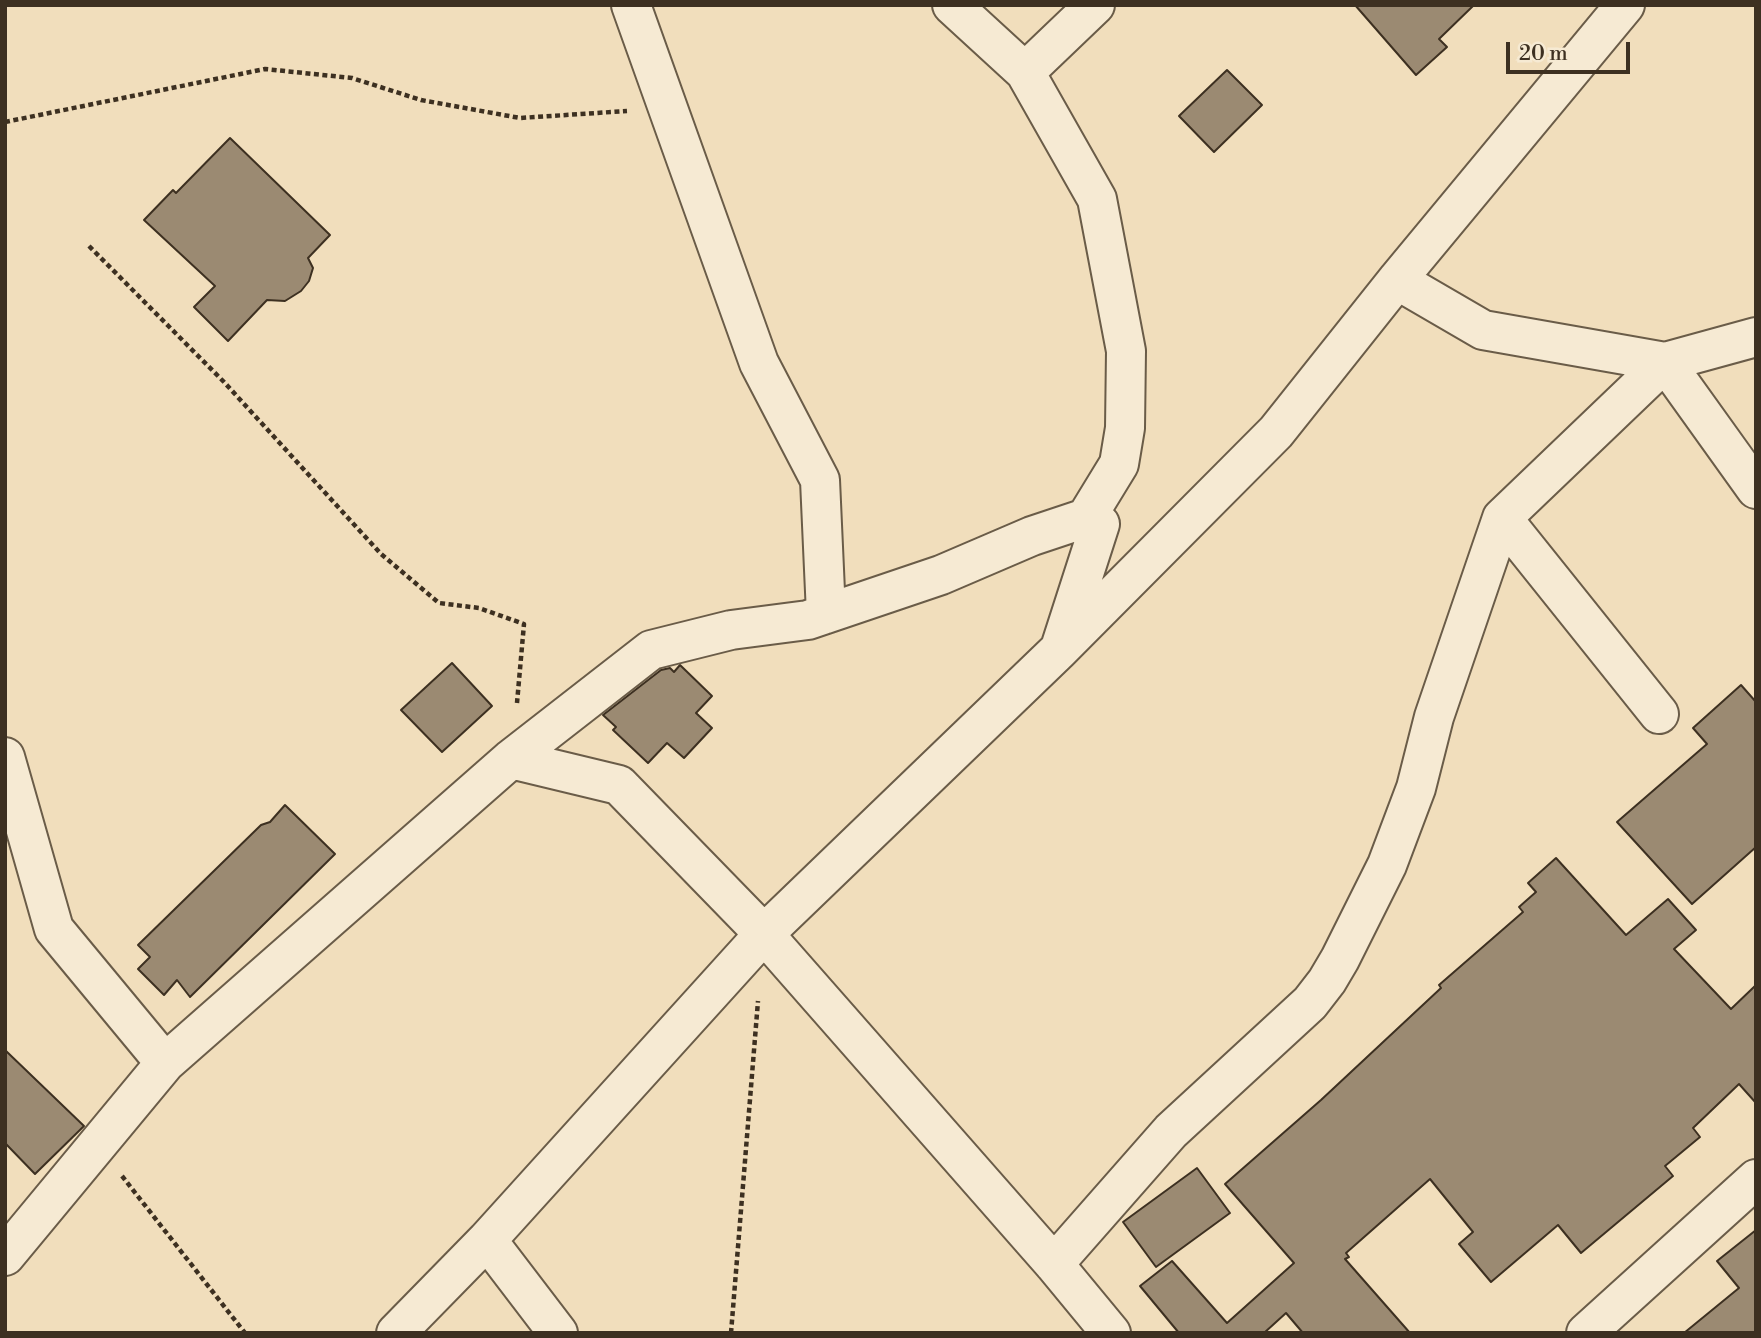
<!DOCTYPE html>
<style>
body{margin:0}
#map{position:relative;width:1761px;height:1338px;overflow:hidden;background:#f1debc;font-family:"Libre Bodoni",serif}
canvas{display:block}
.frame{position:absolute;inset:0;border:7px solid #3d3021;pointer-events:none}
.scale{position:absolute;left:1506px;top:42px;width:124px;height:32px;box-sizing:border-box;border:4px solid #3d3021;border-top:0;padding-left:9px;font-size:21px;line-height:24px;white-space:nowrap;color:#3d3021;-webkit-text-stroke:5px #f6ead3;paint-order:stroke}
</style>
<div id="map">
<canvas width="1761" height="1338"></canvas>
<div class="frame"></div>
<div class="scale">20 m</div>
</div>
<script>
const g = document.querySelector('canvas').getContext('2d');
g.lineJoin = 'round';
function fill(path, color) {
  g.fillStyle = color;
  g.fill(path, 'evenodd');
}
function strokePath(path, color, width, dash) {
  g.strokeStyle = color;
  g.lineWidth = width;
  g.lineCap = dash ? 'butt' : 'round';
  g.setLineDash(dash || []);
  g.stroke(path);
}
const building = new Path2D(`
 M1355,5H1474L1439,39L1447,47L1416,75Z
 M1227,70L1262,105L1214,152L1179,116Z
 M230,138L330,235L308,258L313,268L309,281L301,291L285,301L267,300L228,341L194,307L215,286L144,220L173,190L176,193Z
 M452,663L492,706L442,752L401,710Z
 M680,665L712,696L696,713L712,728L684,758L667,743L648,763L613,730L616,727L603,715L661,670L670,668L674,672Z
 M1741,685L1756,702V847L1692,904L1617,822L1707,744L1693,728Z
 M285,805L335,854L190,997L177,980L164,995L138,969L150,957L138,945L261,825L270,822Z
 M1556,858L1626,935L1668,899L1696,930L1674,949L1731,1009L1756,985V1103L1739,1084L1693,1128L1700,1137L1665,1166L1673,1176L1581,1253L1558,1225L1491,1282L1459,1244L1473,1232L1430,1179L1346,1253L1349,1257L1345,1259L1410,1333H1303L1286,1313L1264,1333H1179L1140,1286L1172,1261L1227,1323L1294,1263L1225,1184L1321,1100L1441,988L1439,985L1523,912L1519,907L1536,892L1528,883Z
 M5,1050L84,1126L35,1174L5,1143Z
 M1197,1168L1230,1213L1156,1267L1123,1222Z
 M1756,1230V1333H1684L1739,1288L1717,1261Z`);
const path = new Path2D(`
 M5,122L265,69L352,78L421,100L520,118L627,111
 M89,246L224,382L381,554L439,603L479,608L524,624L517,703
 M122,1176L245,1333
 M731,1333L758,1001`);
const minor = new Path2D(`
 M631,5L759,363L820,480L826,614
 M952,5L1025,72L1097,199L1126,351L1125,428L1119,464L1086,518L1100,524L1061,645
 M1025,72L1095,5
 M1397,280L1483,330L1665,362L1756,337
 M1659,714L1502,518L1665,362L1756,489
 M5,757L54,929L165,1063
 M511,759L619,785L764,934L1054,1264L1111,1333
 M487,1240L558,1333
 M5,1256L165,1063L511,759L651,650L731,630L808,620L941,575L1032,536L1086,518
 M1054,1264L1171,1131L1310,1003L1327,981L1340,959L1387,865L1416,788L1434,717L1502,518
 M396,1333L487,1240L764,934L1059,650L1276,432L1397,280L1625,5
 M1586,1333L1756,1179`);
fill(building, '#9b8a72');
strokePath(building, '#3d3021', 2);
strokePath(minor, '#6a5c48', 42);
strokePath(path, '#3d3021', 4.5, [5, 3.5]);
strokePath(minor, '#f6ead3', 38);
</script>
